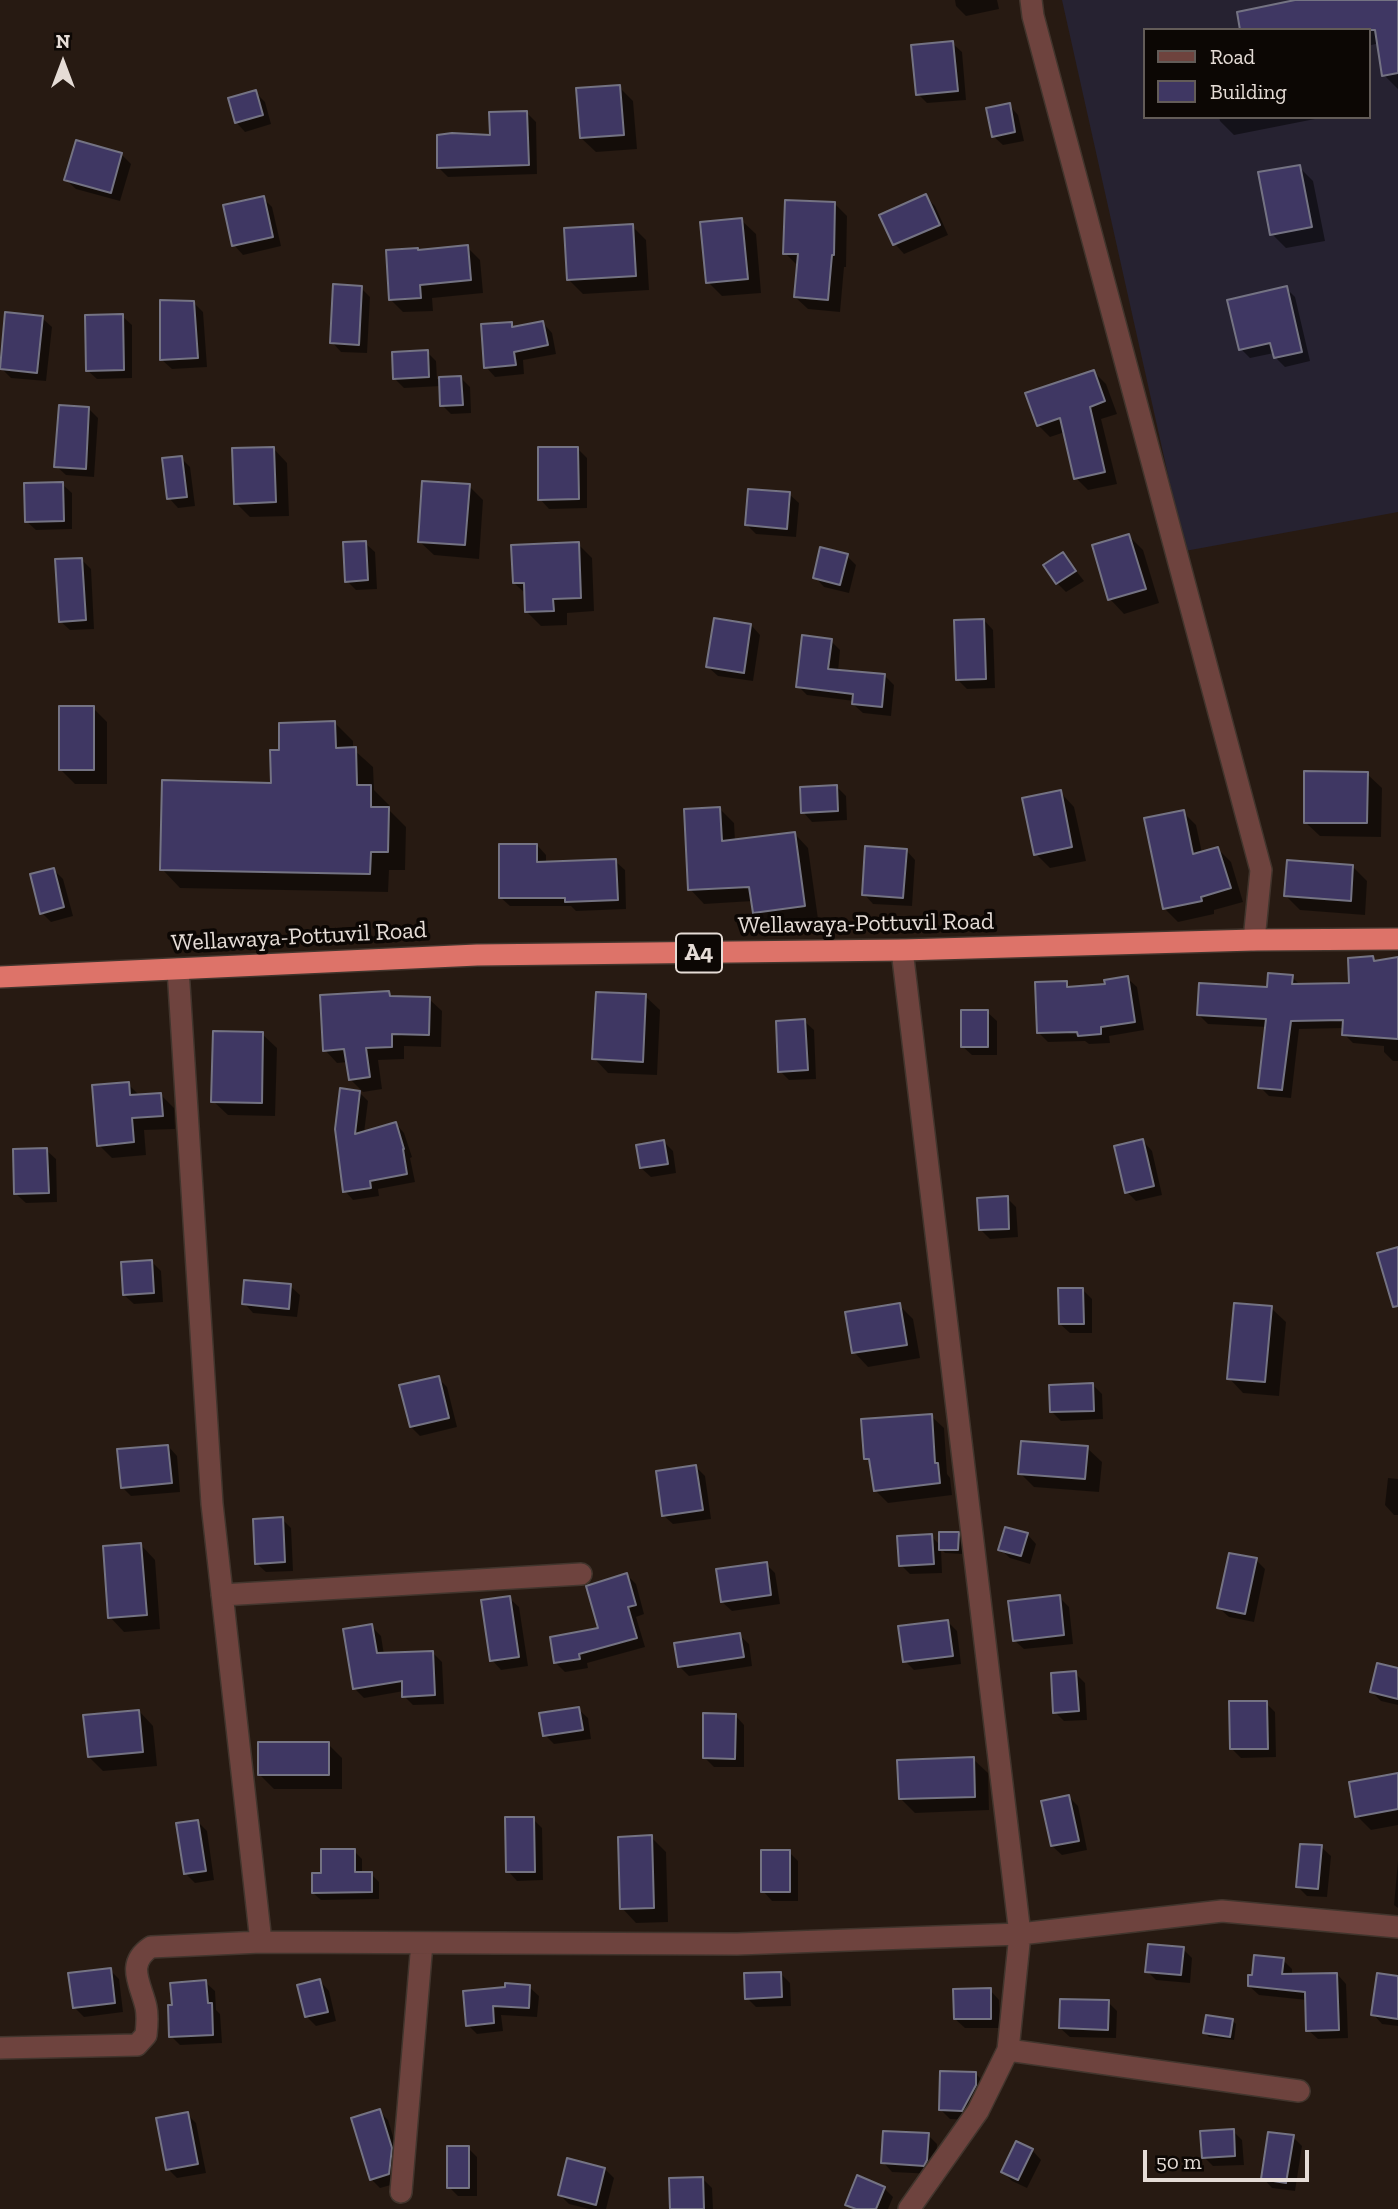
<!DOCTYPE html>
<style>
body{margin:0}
#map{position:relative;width:1398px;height:2209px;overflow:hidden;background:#271a12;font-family:"Zilla Slab",serif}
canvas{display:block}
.legend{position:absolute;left:1143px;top:28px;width:228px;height:91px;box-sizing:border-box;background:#0c0704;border:2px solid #635c58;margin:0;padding:9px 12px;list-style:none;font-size:21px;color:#e5dcd6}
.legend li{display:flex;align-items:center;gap:14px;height:35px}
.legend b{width:35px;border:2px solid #635c58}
.north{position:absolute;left:28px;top:28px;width:70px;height:70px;-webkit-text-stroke:5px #0c0704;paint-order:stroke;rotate:0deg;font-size:19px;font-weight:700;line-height:28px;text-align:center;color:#e5dcd6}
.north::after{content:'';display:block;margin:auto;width:24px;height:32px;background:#e5dcd6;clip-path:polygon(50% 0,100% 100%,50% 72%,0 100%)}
.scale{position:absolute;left:1143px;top:2150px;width:166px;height:32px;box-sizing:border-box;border:4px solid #e5dcd6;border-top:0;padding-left:9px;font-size:21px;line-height:24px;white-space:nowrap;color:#e5dcd6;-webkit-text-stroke:5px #0c0704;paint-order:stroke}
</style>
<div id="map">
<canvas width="1398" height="2209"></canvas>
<ul class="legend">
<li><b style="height:9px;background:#6e433e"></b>Road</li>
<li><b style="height:19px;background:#3f3763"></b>Building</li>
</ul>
<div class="north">N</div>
<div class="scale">50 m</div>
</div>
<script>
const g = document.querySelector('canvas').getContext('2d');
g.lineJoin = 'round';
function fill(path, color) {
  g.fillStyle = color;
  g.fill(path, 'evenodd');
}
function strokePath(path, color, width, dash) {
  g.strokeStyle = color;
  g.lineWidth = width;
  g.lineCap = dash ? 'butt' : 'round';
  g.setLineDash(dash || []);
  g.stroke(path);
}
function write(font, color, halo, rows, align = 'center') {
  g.font = font + ' "Zilla Slab",serif';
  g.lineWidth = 7;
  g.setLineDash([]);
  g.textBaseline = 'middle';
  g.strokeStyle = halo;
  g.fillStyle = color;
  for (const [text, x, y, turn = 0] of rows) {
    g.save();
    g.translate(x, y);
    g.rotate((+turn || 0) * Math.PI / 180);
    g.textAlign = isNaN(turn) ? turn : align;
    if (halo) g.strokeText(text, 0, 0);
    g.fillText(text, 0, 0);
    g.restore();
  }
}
const education = new Path2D(`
 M1062,0H1398V512L1185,551ZM1144,30H1368V117H1144Z`);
const shadow = new Path2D(`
 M955,0H997L999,9L966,16L956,6Z
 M1304,0H1398V89L1384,75L1379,43L1368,46V30Z
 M952,43L962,52L966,100L927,103L918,94Z
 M619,87L633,101L637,149L596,152L581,138Z
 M255,92L265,102L271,124L245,132L236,122Z
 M1009,105L1018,115L1024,141L1003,145L993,136Z
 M527,113L536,122L537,174L448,177L439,168L492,137Z
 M1219,117H1325L1234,135L1220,121Z
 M121,154L131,164L120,201L76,189L66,180Z
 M1299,167L1313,181L1325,241L1286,248L1272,234Z
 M926,197L935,206L948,235L904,254L895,244L882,216Z
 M263,198L272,207L281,246L243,255L234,245Z
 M835,204L847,216L846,267H844L840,312L808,309L795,297L798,266L785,253Z
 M741,220L756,234L761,293L722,296L708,282Z
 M632,226L646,240L649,290L583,294L569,280Z
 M467,247L480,260L483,293L432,298L433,311L403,312L391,300Z
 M361,288L370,297L367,353L341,352L332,342Z
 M1286,288L1295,297L1310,361L1285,367L1275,357L1274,353L1250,358L1241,349Z
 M194,303L203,312L207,367L172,369L162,360Z
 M122,316L132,325V378L97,379L87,370Z
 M42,318L52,327L46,381L11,378L1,368Z
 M543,323L552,333L556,354L523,360L524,374L495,377L486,367L511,324L516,328Z
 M427,352L436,361L437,379L461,378L470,387L471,413L451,414L442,405L441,386L404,388L395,379Z
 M1094,372L1106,384L1117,414L1101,419L1117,484L1088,490L1076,478L1065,432L1050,437L1038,425Z
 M89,409L98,418L94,477L66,475L56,466Z
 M273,448L287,463L289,516L250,517L236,503Z
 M577,448L587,458V508L549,509L540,499Z
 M181,458L190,467L195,506L178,508L169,498Z
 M62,484L72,493V529L36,530L26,521Z
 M469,486L483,500L479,559L434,555L419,541Z
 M789,494L799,503L796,537L756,534L747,525Z
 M1129,536L1143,550L1159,603L1124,614L1110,599Z
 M365,543L375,552L377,589L356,590L347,581Z
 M578,544L592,558L594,611L567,613V625L541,626L526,611V594L514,583Z
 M1063,554L1084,581L1066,592L1057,583Z
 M847,556L856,565L849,593L824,587L815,577Z
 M82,560L91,569L94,629L70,630L60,621Z
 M984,620L993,630L995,688L967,689L958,680Z
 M751,625L760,635L753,681L718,676L708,667Z
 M831,641L840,650L838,672L885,676L894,685L891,716L863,713L853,704L854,701L807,695L798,686Z
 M93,708L107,722V784H75L61,770Z
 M335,723L353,741V749L373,767L374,790L389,805V810L406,827L405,870H389L388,892L180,888L162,869L273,785L281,751Z
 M1367,774L1382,788L1381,837L1320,836L1305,822Z
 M837,787L846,796L847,820L812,822L803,812Z
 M1060,792L1074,807L1086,861L1050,868L1036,854Z
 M720,809L734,823L735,841L794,833L808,848L818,919L769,926L754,912L753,901L704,904L690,889Z
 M1183,812L1196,825L1202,853L1218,849L1231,862L1243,902L1214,910V914L1178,922L1164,908Z
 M537,845L546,855V864L615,861L625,870L626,909L576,911L571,906H510L500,897Z
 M906,850L915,860L912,906L873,904L864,894Z
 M1353,867L1367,881L1365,915L1300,910L1286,896Z
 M54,870L63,879L73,916L51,922L42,913Z
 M1373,958L1377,962L1398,959V1061H1393L1384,1052V1046L1353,1043L1344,1034V1028L1299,1029L1291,1098L1269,1096L1260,1087L1267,1027L1208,1024L1199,1015L1268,988L1292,977L1301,986L1351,984Z
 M1127,978L1137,987L1144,1030L1109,1036L1110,1043L1089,1044L1085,1041L1048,1042L1039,1033L1066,983L1071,988L1107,985Z
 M389,993L394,998L429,999L442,1011L441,1047L404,1046V1059L378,1060L382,1089L363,1092L350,1079L348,1062L337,1063L325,1050Z
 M645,996L660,1010L657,1075L608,1073L594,1058Z
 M987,1012L997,1021V1055H972L962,1046Z
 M804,1021L814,1030L816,1079L789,1080L780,1071Z
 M262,1034L277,1048L275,1116L228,1115L213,1101Z
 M128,1084L140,1096L161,1095L174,1108L175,1129L144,1130L146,1155L112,1158L99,1145Z
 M360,1093L368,1101L364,1133L396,1124L404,1133L412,1157L410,1158L415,1182L378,1189L379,1196L353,1200L345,1191Z
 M1143,1141L1152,1151L1162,1195L1136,1201L1127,1192Z
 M664,1142L673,1151L676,1173L651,1177L641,1168Z
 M46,1150L56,1159L57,1202L26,1203L16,1194Z
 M1007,1198L1016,1207L1018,1237L990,1239L981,1230Z
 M152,1262L161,1271L163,1302L134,1304L124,1295Z
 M290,1286L300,1295L297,1317L253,1313L244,1303Z
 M1082,1289L1092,1299V1333H1070L1060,1324Z
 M899,1305L913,1319L920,1358L868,1367L854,1352Z
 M1271,1308L1286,1322L1279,1396L1243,1393L1229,1378Z
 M438,1378L447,1387L457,1427L420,1436L411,1427Z
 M1093,1385L1102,1394L1103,1419L1061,1421L1052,1412Z
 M931,1416L944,1428L947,1474L950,1478L952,1495L888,1503L875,1490L872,1465L865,1458Z
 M168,1446L177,1456L180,1492L131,1496L122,1487Z
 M1087,1448L1102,1462L1099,1492L1034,1487L1020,1473Z
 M696,1467L705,1476L711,1519L673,1524L663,1515Z
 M1388,1478L1398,1479V1515H1394L1385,1505Z
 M282,1519L291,1528L293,1571L266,1572L256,1563Z
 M958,1534L962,1538V1554L945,1553L941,1549L942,1573L910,1574L901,1565L931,1536L940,1545Z
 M1027,1534L1036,1544L1030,1564L1010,1558L1000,1549Z
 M141,1545L155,1560L160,1629L124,1632L110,1617Z
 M1256,1560L1265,1569L1254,1622L1229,1617L1219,1608Z
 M766,1564L775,1573L780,1604L732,1611L722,1602Z
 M627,1575L636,1584L644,1614L636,1617L645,1647L587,1663L588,1668L565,1672L556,1663L600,1629Z
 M1059,1597L1069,1607L1073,1644L1024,1649L1014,1640Z
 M509,1598L519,1607L528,1666L501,1670L492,1660Z
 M948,1622L957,1631L961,1664L914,1670L905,1661Z
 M371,1626L381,1636L384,1655L433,1653L442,1662L444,1704L413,1705L404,1696V1691L364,1698L355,1689Z
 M739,1635L749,1644L752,1666L689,1676L680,1667Z
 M1398,1670V1705L1381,1701L1372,1692Z
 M1075,1673L1085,1683L1087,1720L1064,1721L1055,1712Z
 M1266,1703L1275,1712L1276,1757L1241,1758L1232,1749Z
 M578,1709L588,1718L591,1739L554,1744L545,1735Z
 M139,1711L153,1726L157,1766L103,1771L89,1757Z
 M735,1715L744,1725V1767H714L704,1757Z
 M328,1744L342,1758V1789H274L259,1774Z
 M973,1759L988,1773L989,1810L915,1813L900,1798Z
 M1398,1775V1825L1371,1830L1357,1816Z
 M1069,1797L1078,1806L1087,1850L1062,1855L1052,1846Z
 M533,1819L542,1828L543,1880L517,1881L508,1871Z
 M198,1822L207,1831L214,1880L195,1883L186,1874Z
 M651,1837L666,1852L668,1922L636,1923L622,1908Z
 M1321,1847L1331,1856L1327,1897L1307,1896L1298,1887Z
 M354,1851L362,1859V1874H371L379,1882V1899L321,1900L313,1893L323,1875Z
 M789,1852L798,1861V1901H772L763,1891Z
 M1398,1861V1908L1394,1905Z
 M1183,1949L1192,1958L1190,1983L1156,1980L1147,1971Z
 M1283,1960L1292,1969V1975L1337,1974L1346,1984L1348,2038L1318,2039L1308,2030L1307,2000L1259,1995L1249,1986Z
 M110,1970L119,1979L123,2012L84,2017L74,2007Z
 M780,1973L790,1983L791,2006L756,2007L747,1998Z
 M1398,1978V2026L1382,2024L1373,2014Z
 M320,1981L329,1991L336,2021L316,2026L306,2016Z
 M205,1982L215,1991L216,2010L220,2014L222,2043L180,2045L171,2036Z
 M529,1987L539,1996L537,2017L501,2015L503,2031L477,2034L468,2025L465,1993Z
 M990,1990L999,2000L1000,2028H965L955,2019Z
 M1108,2002L1117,2011L1116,2038L1070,2037L1060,2028Z
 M1232,2020L1236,2024L1234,2040L1209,2037L1205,2033Z
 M976,2074L985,2083L971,2120L950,2119L941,2110Z
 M379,2111L388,2120L400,2159L398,2183L380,2188L371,2179Z
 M187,2114L196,2123L206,2173L177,2178L168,2169Z
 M1233,2131L1242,2140L1244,2165L1213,2166L1204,2157Z
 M928,2135L937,2144L936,2170L933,2174L892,2172L883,2162Z
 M1293,2137L1302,2146L1295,2191L1272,2188L1263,2178Z
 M468,2148L477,2157V2196H458L449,2187Z
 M1032,2150L1041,2160L1027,2188L1012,2181L1003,2172Z
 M605,2169L614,2178L606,2209H589L569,2204L560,2195Z
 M703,2179L712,2188L713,2209H672Z
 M884,2188L893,2197L888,2209H852L847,2204Z`);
const building = new Path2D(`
 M1295,0H1398V73L1382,76L1375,30H1240L1237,12Z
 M953,41L958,91L916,95L911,45Z
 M620,85L624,135L580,138L576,88Z
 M256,90L263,115L235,123L228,98Z
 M1010,103L1015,132L992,137L986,108Z
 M527,111L529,165L437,168V135L452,133L490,135L489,112Z
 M76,140L122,153L111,193L64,180Z
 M1300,165L1312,227L1270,235L1258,172Z
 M926,194L940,225L893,245L879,215Z
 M264,196L273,237L232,246L223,205Z
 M785,200L835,202L834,255H832L828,300L794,297L798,254H783Z
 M742,218L748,279L706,283L700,222Z
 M633,224L636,276L567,280L564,228Z
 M468,245L471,280L420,285L421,298L389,300L386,250L418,248V250Z
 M333,284L362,286L359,345L330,343Z
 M1287,286L1302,352L1274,358L1270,343L1239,350L1227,300Z
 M160,300L194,301L198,358L160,360Z
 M5,312L43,316L37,373L0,369Z
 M123,314L124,370L86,371L85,315Z
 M543,321L548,345L514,352L516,365L484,368L481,324L512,322V327Z
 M428,350L429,377L393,379L392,352Z
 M1094,370L1105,401L1090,407L1105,472L1074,479L1060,418L1037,426L1025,393Z
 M461,376L463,405L440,406L439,377Z
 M59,405L89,407L86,469L54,467Z
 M274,447L276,502L234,504L232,448Z
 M538,447H578L579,499L538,500Z
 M182,456L187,497L167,499L162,458Z
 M422,481L470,484L465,545L418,542Z
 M63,482L64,521L25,522L24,483Z
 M748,489L790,492L787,529L745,525Z
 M1129,534L1146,589L1108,600L1092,545Z
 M366,541L368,580L345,582L343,542Z
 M579,542L581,598L553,599L554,611L525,612L524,583H513L511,545Z
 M820,547L848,554L840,585L813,578Z
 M1063,552L1076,571L1056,584L1043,565Z
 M82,558L86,620L59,622L55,559Z
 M714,618L751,624L744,673L706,667Z
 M984,619L986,679L956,680L954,620Z
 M802,635L832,639L828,669L885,674L882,707L852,704L853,694L796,687Z
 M59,706H94V770H59Z
 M335,721L336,748L356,747L357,785H371V807H389L388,852H371L370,874L160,870L162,780L271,783L270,750H279V723Z
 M1304,771L1368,772L1367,823H1304Z
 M837,785L838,811L801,813L800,787Z
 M1061,790L1072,847L1034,855L1022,798Z
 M720,807L722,841L795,832L805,906L753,913L749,887L688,890L684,809Z
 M1184,810L1193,854L1218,847L1231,888L1201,897L1202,901L1163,909L1144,818Z
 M499,844H537V862L616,859L618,900L565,902V898H499Z
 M865,846L907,849L903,898L862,895Z
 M1287,860L1353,865L1351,901L1284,896Z
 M54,868L64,907L40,914L30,874Z
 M1373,956L1374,961L1398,957V1039L1342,1035L1343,1020L1291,1021L1282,1090L1258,1088L1266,1019L1197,1015L1199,983L1267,987L1268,973L1293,975L1292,984L1349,983L1348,958Z
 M1128,976L1135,1022L1101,1027V1034L1078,1036L1077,1032L1037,1033L1035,982L1067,981V987L1105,984L1104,980Z
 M389,991L390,996L430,997L429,1035L392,1034V1047L366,1048L370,1077L349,1080L344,1049L323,1051L320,995Z
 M596,992L646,994L643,1062L592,1059Z
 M961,1010H988V1047H961Z
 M805,1019L808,1070L778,1072L776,1021Z
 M213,1031L263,1032L262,1103L211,1102Z
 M129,1082L130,1095L161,1093L163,1116L132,1118L134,1142L97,1146L92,1085Z
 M340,1088L360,1091L355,1134L396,1122L404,1149H403L407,1174L370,1181L371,1188L343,1192L335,1129Z
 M1143,1139L1154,1186L1125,1193L1114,1146Z
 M664,1140L668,1164L640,1168L636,1145Z
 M47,1148L49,1193L14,1194L13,1149Z
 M1008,1196L1009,1229L979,1230L977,1198Z
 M1398,1247V1306L1393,1307L1377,1253Z
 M152,1260L154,1293L123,1295L121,1262Z
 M244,1280L291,1284L289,1309L242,1304Z
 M1058,1288H1083L1084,1324H1059Z
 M900,1303L907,1345L852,1353L845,1312Z
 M1234,1303L1272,1306L1265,1382L1227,1379Z
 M439,1376L449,1418L410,1427L399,1385Z
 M1093,1383L1094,1411L1050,1412L1049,1385Z
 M932,1414L935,1463H938L940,1483L874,1491L869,1459H864L861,1419Z
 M1021,1441L1088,1446L1085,1479L1018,1474Z
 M168,1445L172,1483L121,1488L117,1449Z
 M696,1465L703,1510L662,1516L656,1471Z
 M283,1517L285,1562L255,1564L253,1519Z
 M1005,1527L1028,1533L1021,1556L998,1550Z
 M939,1532H959L958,1550H939Z
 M932,1534L934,1564L899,1566L897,1536Z
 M141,1543L147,1615L108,1618L103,1546Z
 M1229,1553L1257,1558L1245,1614L1217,1608Z
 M767,1562L771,1595L721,1602L716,1569Z
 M627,1573L636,1605L628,1607L637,1638L579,1654L580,1659L554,1663L550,1637L598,1628L586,1586Z
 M1060,1595L1064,1635L1013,1641L1008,1601Z
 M510,1596L519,1657L490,1661L481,1600Z
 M948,1620L953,1656L903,1662L898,1626Z
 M372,1624L377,1653L433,1651L435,1695L402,1697V1681L353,1689L343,1629Z
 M740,1633L744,1657L678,1667L674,1643Z
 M1377,1663L1398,1668V1699L1370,1692Z
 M1076,1671L1079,1711L1053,1713L1051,1673Z
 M1229,1701H1267L1268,1749H1230Z
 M579,1707L583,1730L543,1736L539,1713Z
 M139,1710L143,1752L88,1757L83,1715Z
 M703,1713L736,1714L735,1759L703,1758Z
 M258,1742H329V1775H258Z
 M974,1757L975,1797L899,1799L897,1760Z
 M1398,1773V1809L1355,1817L1349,1782Z
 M1069,1795L1079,1841L1051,1846L1041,1801Z
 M505,1817H534L535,1872H506Z
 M198,1820L206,1871L184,1874L176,1823Z
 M652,1835L654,1908L620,1909L618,1837Z
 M1300,1844L1322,1845L1318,1889L1296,1887Z
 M321,1849H355V1872H372V1892L312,1893V1873H321Z
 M761,1850H790V1892H761Z
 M1148,1944L1184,1947L1181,1975L1145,1972Z
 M1254,1955L1284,1958L1282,1974L1337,1973L1339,2030L1306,2031L1305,1992L1248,1986V1975H1252Z
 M111,1968L115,2003L73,2008L68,1973Z
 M781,1972L782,1997L745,1999L744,1973Z
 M1377,1973L1398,1976V2019L1371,2015Z
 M320,1979L328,2012L305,2017L297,1985Z
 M206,1980L208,2003H212L213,2035L169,2037L168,2005H172L170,1983Z
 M505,1983L530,1985L529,2008L493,2006L494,2023L466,2026L463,1991L505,1987Z
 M991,1988V2019H954L953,1989Z
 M1060,1999L1109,2000L1108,2030L1059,2028Z
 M1206,2015L1233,2019L1230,2037L1203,2033Z
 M940,2071L976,2072V2085L962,2111L939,2110Z
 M380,2109L392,2148L389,2174L370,2180L351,2118Z
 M188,2112L198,2164L166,2170L156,2118Z
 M1234,2129L1235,2156L1202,2158L1200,2131Z
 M883,2131L929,2133L927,2160L924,2166L881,2163Z
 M1268,2132L1294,2135L1286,2183L1261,2179Z
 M1016,2141L1033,2149L1018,2180L1001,2172Z
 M447,2146H469V2188H447Z
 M567,2158L605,2168L596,2205L558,2195Z
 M857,2175L885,2187L876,2209H856L845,2205Z
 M703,2177L704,2209H670L669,2178Z`);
const street = new Path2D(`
 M1031,0L1033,16L1261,870L1254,940
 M902,950L1020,1934L1008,2050L1299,2091
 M178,969L212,1504L261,1942
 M222,1595L581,1574
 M0,2048L137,2045L146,2035C147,2026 148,2016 146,2007C141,1984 125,1964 151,1947L261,1942L737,1944L1020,1934L1222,1911L1398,1927
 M401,2192L422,1943
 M909,2209L978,2111L1008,2050`);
const highway = new Path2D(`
 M0,977L477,955L902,950L1254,940L1398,939`);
const shields = [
 [699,953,46]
];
const shieldNames = [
 ["A4",699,953]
];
const streetNames = [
 ["Wellawaya-Pottuvil Road",866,924,-1],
 ["Wellawaya-Pottuvil Road",299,937,-3]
];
fill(education, '#262231');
fill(shadow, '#0007');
fill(building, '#3f3763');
strokePath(building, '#747383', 2);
strokePath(street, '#42352d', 24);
strokePath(highway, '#42352d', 24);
strokePath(street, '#6e433e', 21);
strokePath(highway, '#dd7369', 21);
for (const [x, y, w] of shields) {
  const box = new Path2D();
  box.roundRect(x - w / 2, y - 19.5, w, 39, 5);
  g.fillStyle = '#0c0704';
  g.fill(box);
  strokePath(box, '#e5dcd6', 2);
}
write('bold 23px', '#e5dcd6', null, shieldNames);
write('24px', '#e5dcd6', '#0c0704', streetNames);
</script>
